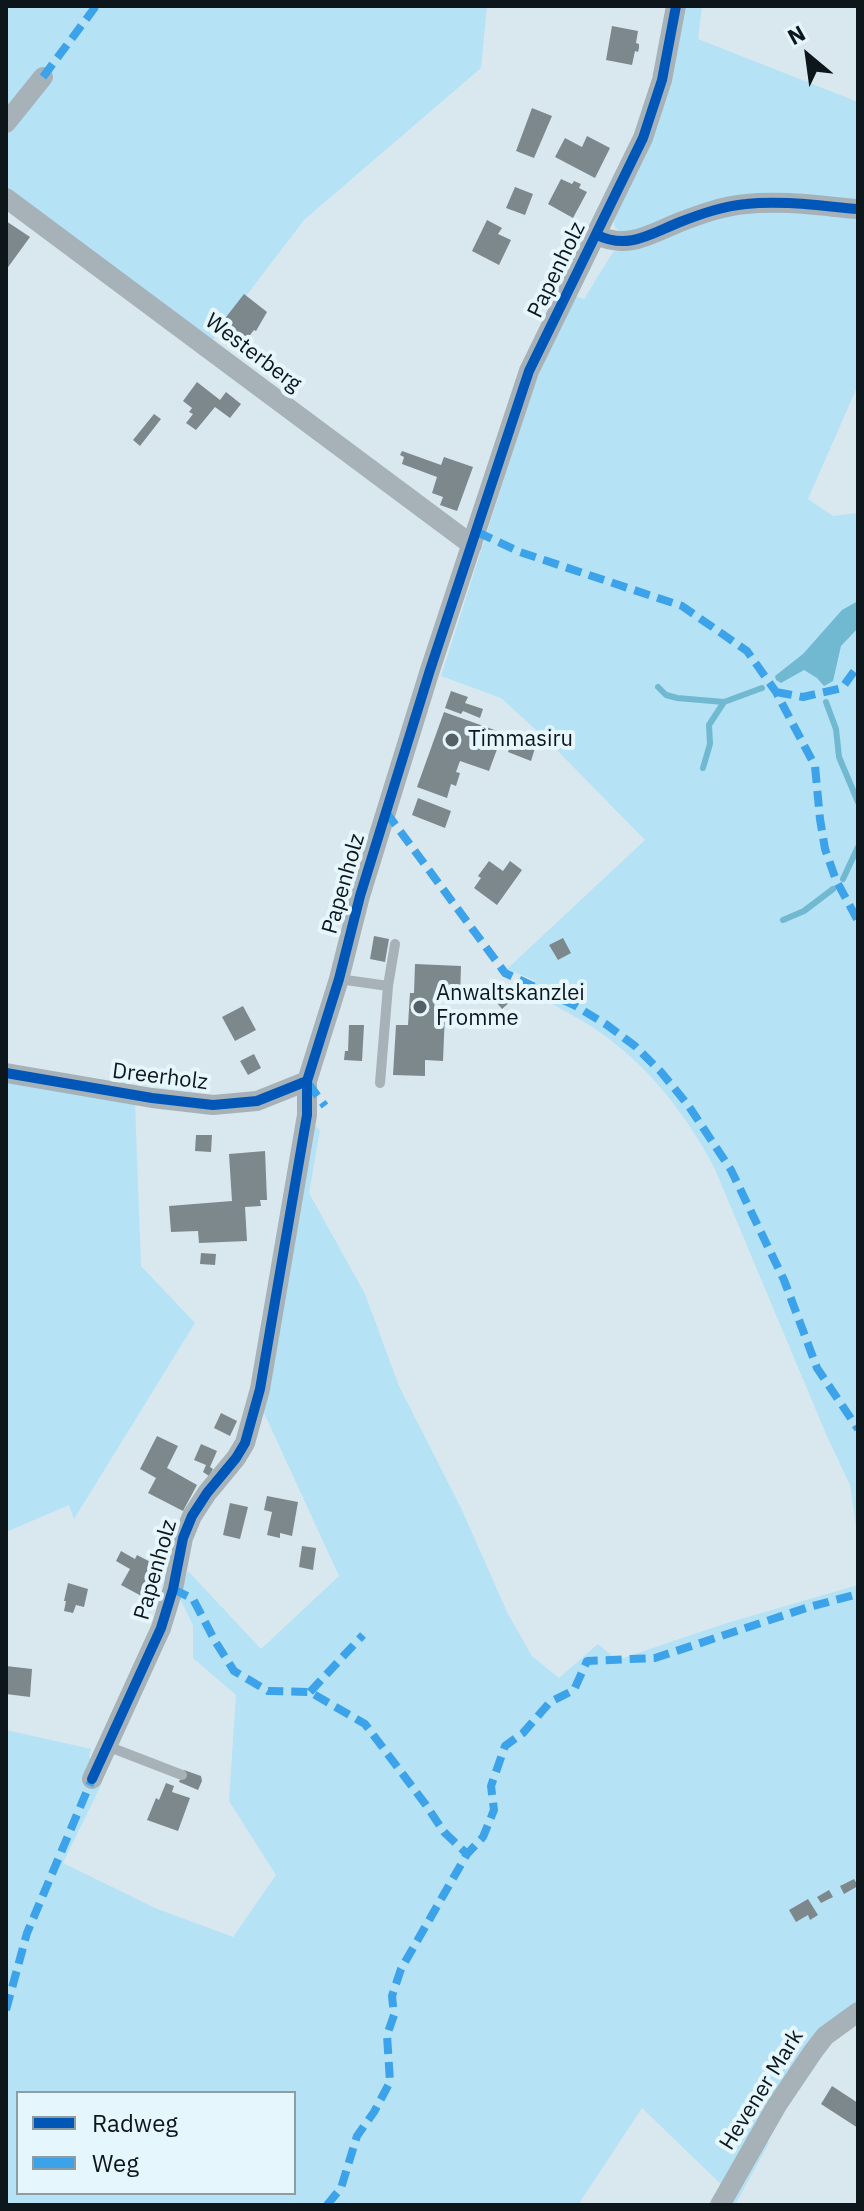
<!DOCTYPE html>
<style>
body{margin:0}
#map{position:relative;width:864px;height:2211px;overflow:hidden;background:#d9e8ee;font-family:"IBM Plex Sans",sans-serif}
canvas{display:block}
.frame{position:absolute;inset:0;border:8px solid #0d171b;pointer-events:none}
.legend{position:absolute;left:16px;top:2091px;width:280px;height:104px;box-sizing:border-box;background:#e6f6fd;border:2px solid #8f9da3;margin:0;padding:10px 14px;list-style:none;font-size:24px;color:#0d171b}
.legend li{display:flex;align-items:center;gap:16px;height:40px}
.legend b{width:40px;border:2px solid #8f9da3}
.north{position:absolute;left:768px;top:16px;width:80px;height:80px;-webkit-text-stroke:6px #e6f6fd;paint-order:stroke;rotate:331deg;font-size:22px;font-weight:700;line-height:32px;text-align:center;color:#0d171b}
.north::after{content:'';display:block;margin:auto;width:28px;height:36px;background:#0d171b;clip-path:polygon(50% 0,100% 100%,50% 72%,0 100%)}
</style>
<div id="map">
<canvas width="864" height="2211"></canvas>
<div class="frame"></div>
<ul class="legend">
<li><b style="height:10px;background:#0057b8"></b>Radweg</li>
<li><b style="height:10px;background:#3ca2ea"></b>Weg</li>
</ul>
<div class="north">N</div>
</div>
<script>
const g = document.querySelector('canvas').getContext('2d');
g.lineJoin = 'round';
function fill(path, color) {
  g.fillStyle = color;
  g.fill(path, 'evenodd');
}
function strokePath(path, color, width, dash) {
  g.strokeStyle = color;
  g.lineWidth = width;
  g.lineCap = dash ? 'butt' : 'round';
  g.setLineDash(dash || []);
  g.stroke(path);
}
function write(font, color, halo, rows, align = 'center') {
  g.font = font + ' "IBM Plex Sans",sans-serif';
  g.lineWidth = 8;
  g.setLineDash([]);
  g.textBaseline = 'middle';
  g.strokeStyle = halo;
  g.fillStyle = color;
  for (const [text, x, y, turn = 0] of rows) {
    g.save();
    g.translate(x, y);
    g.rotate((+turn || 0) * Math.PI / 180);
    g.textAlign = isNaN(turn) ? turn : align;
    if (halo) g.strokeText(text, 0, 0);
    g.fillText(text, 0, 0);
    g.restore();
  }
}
const green = new Path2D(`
 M6,6H487L481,68L304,220L211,342L6,190Z
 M685,6H702L698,39L858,102V205L793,200L623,234L615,227L614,220Z
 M740,209L858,214V385L808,499L833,516L858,513V1540L850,1485L826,1434L714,1167C684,1111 647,1064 594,1028C575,1016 554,1005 535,994L528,999L536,981L507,969L645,840L546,739L501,698L441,676L536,379L575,296L584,299L613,252Z
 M6,1082L135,1102L141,1266L195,1323L74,1519L69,1505L6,1532Z
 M312,1123L320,1130L309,1193L365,1294L399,1386L461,1508L508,1614L532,1656L559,1678L598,1644L617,1660L727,1623L858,1585V2002L819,2030L822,2057L766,2139L769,2143L735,2205H725V2188L642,2108L578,2205H6V1730L91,1749L89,1756L102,1783L63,1863L155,1908L233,1937L276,1875L229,1801L236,1695L193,1658V1625L178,1595L188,1571L261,1649L339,1576L260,1404ZM18,2093H294V2193H18Z`);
const water = new Path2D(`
 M858,601V628L841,646L833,681L824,686L817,678L804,670L781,683L776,680L775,676L803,654L842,610Z`);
const stream = new Path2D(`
 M658,687L666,695L677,698L724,702L762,688
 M826,702L836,729L839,757L858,802
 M703,768L710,744L709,725L724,702
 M843,879L858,847
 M783,920L804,911L833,889`);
const building = new Path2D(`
 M612,26L638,31L636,43L639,44V48L638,52L635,51L632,65L606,60Z
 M532,108L552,116L534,158L516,151Z
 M587,136L610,148L595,178L555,157L565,138L582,147Z
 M561,179L572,184L574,181L581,184L579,188L587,192L573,218L548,204Z
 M515,187L533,194L525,215L506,208Z
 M487,220L502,228L498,234L511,240L499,265L472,251Z
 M6,221L30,237L6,270Z
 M244,294L267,312L256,331L254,330L247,339L223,321Z
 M197,382L220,400L226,392L241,404L230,418L215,407L196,430L186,423L193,414L189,412L192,408L183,401Z
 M154,414L161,419L140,446L133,440Z
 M402,451L441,465L444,457L473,467L457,511L440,505L443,497L432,493L437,477L402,464L404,457L400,455Z
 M451,691L468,697L465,703L483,709L480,718L463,711L461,714L445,708Z
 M444,712L503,733L489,771L460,761L456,772L460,773L456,786L451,784L447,798L417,787Z
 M514,737L536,745L531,761L508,752Z
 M418,798L451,811L445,828L412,815Z
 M489,861L503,871L510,861L522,870L497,905L474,888L481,878L478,876Z
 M374,936L389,939L385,962L370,959Z
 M563,938L571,953L558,960L549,945Z
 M415,964L461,966L460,997L435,995L434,1012L445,1013L443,1061L425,1060V1076L393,1075L396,1025H408L410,993H414Z
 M496,984L510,1002L502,1009L487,991Z
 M243,1006L256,1030L235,1041L222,1017Z
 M349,1025H364L362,1061L344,1060L345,1051H348Z
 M254,1054L261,1068L248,1075L240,1061Z
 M196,1135H212L211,1152L195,1151Z
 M265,1151L267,1200H260L261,1206L245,1207L247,1241L199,1243L198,1231L171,1232L169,1206L232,1201L229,1154Z
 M201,1253L216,1254L215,1265L200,1264Z
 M221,1413L237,1421L230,1436L214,1428Z
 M157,1436L178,1446L167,1468L197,1485L183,1511L148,1493L156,1478L140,1469Z
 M201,1444L217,1451L210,1467L213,1469L209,1476L203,1472L206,1465L194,1460Z
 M267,1496L298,1502L292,1536L280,1533V1538L267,1535L272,1512L264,1510Z
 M230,1503L248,1507L240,1539L223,1535Z
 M302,1546L316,1548L313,1570L299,1567Z
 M121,1551L135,1559L137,1555L164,1569L147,1599L121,1585L130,1569L116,1561Z
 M68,1583L88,1589L84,1607L76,1605L73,1613L64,1611L66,1601H64Z
 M6,1666L32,1669L30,1697L6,1694Z
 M184,1770L201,1776L202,1781L198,1790L179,1782Z
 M166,1783L174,1786L172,1792L190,1798L178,1831L147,1820L156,1798L159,1800Z
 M854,1879L858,1886L844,1894L840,1886Z
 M829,1890L833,1897L821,1903L817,1897Z
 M808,1899L818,1915L810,1920L808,1915L796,1922L789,1910Z
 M832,2086L858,2103V2128L821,2104Z`);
const lane = new Path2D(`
 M339,979L388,986
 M380,1083L388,986L395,944
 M107,1746L182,1775`);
const street = new Path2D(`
 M6,123L43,77
 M6,198L472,545
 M597,235C628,250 650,234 680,222C701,214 723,206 746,204C782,200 821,206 858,209
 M6,1073L152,1098L213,1105L257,1101L307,1081
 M92,1779L161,1628L173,1589L183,1538L192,1516L207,1493L236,1458L245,1443L260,1389L307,1115V1081L339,979L360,896L430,670L529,371L643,138L662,80L676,6
 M720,2205L777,2105L812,2053L825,2036L858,2012`);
const quiet = new Path2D(`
 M43,77L96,6
 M477,532L520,552L682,606L747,651L776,692L815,766L820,819L825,849L836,880L858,921
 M776,692L803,697L842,688L858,666
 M386,812L505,973L574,1005L607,1025L635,1046L661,1072L688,1105L731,1170L784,1280L817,1368L858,1429
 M308,1083L325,1106
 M173,1589L193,1599L215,1641L234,1671L268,1691L310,1692L365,1724L426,1805L444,1832L467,1854
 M310,1692L363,1635
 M6,2010L27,1933L92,1779
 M327,2205L341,2188L357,2136L374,2112L390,2082L387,2035L394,2015L392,1996L401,1969L467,1854L483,1837L494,1810L491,1786L505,1746L523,1733L550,1702L574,1690L587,1661L655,1658L809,1607L858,1594`);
const cycleway = new Path2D(`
 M597,235C628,250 650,234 680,222C701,214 723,206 746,204C782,200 821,206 858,209
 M6,1073L152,1098L213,1105L257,1101L307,1081
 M92,1779L161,1628L173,1589L183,1538L192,1516L207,1493L236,1458L245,1443L260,1389L307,1115V1081L339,979L360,896L430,670L529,371L643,138L662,80L676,6`);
const markers = [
 [452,740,8,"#546065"],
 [420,1007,8,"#546065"]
];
const streetNames = [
 ["Papenholz",557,270,-64],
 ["Westerberg",253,353,37],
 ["Papenholz",344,884,-74],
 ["Dreerholz",160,1077,7],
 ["Papenholz",156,1570,-74],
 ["Hevener Mark",762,2090,-58]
];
const poiNames = [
 ["Timmasiru",468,740],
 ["Anwaltskanzlei",436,994],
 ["Fromme",436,1019]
];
fill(green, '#b5e2f5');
fill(water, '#71b8d1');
strokePath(stream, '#71b8d1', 6);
fill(building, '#7d888d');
strokePath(lane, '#a6b2b8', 10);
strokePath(street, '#a6b2b8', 20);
strokePath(quiet, '#3ca2ea', 8, [16, 8]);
strokePath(cycleway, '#0057b8', 10);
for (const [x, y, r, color] of markers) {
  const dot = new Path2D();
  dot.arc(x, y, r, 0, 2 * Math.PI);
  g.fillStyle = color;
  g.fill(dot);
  strokePath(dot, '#e6f6fd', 3);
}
write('22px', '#0d171b', '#e6f6fd', streetNames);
write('22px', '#0d171b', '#e6f6fd', poiNames, 'left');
</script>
